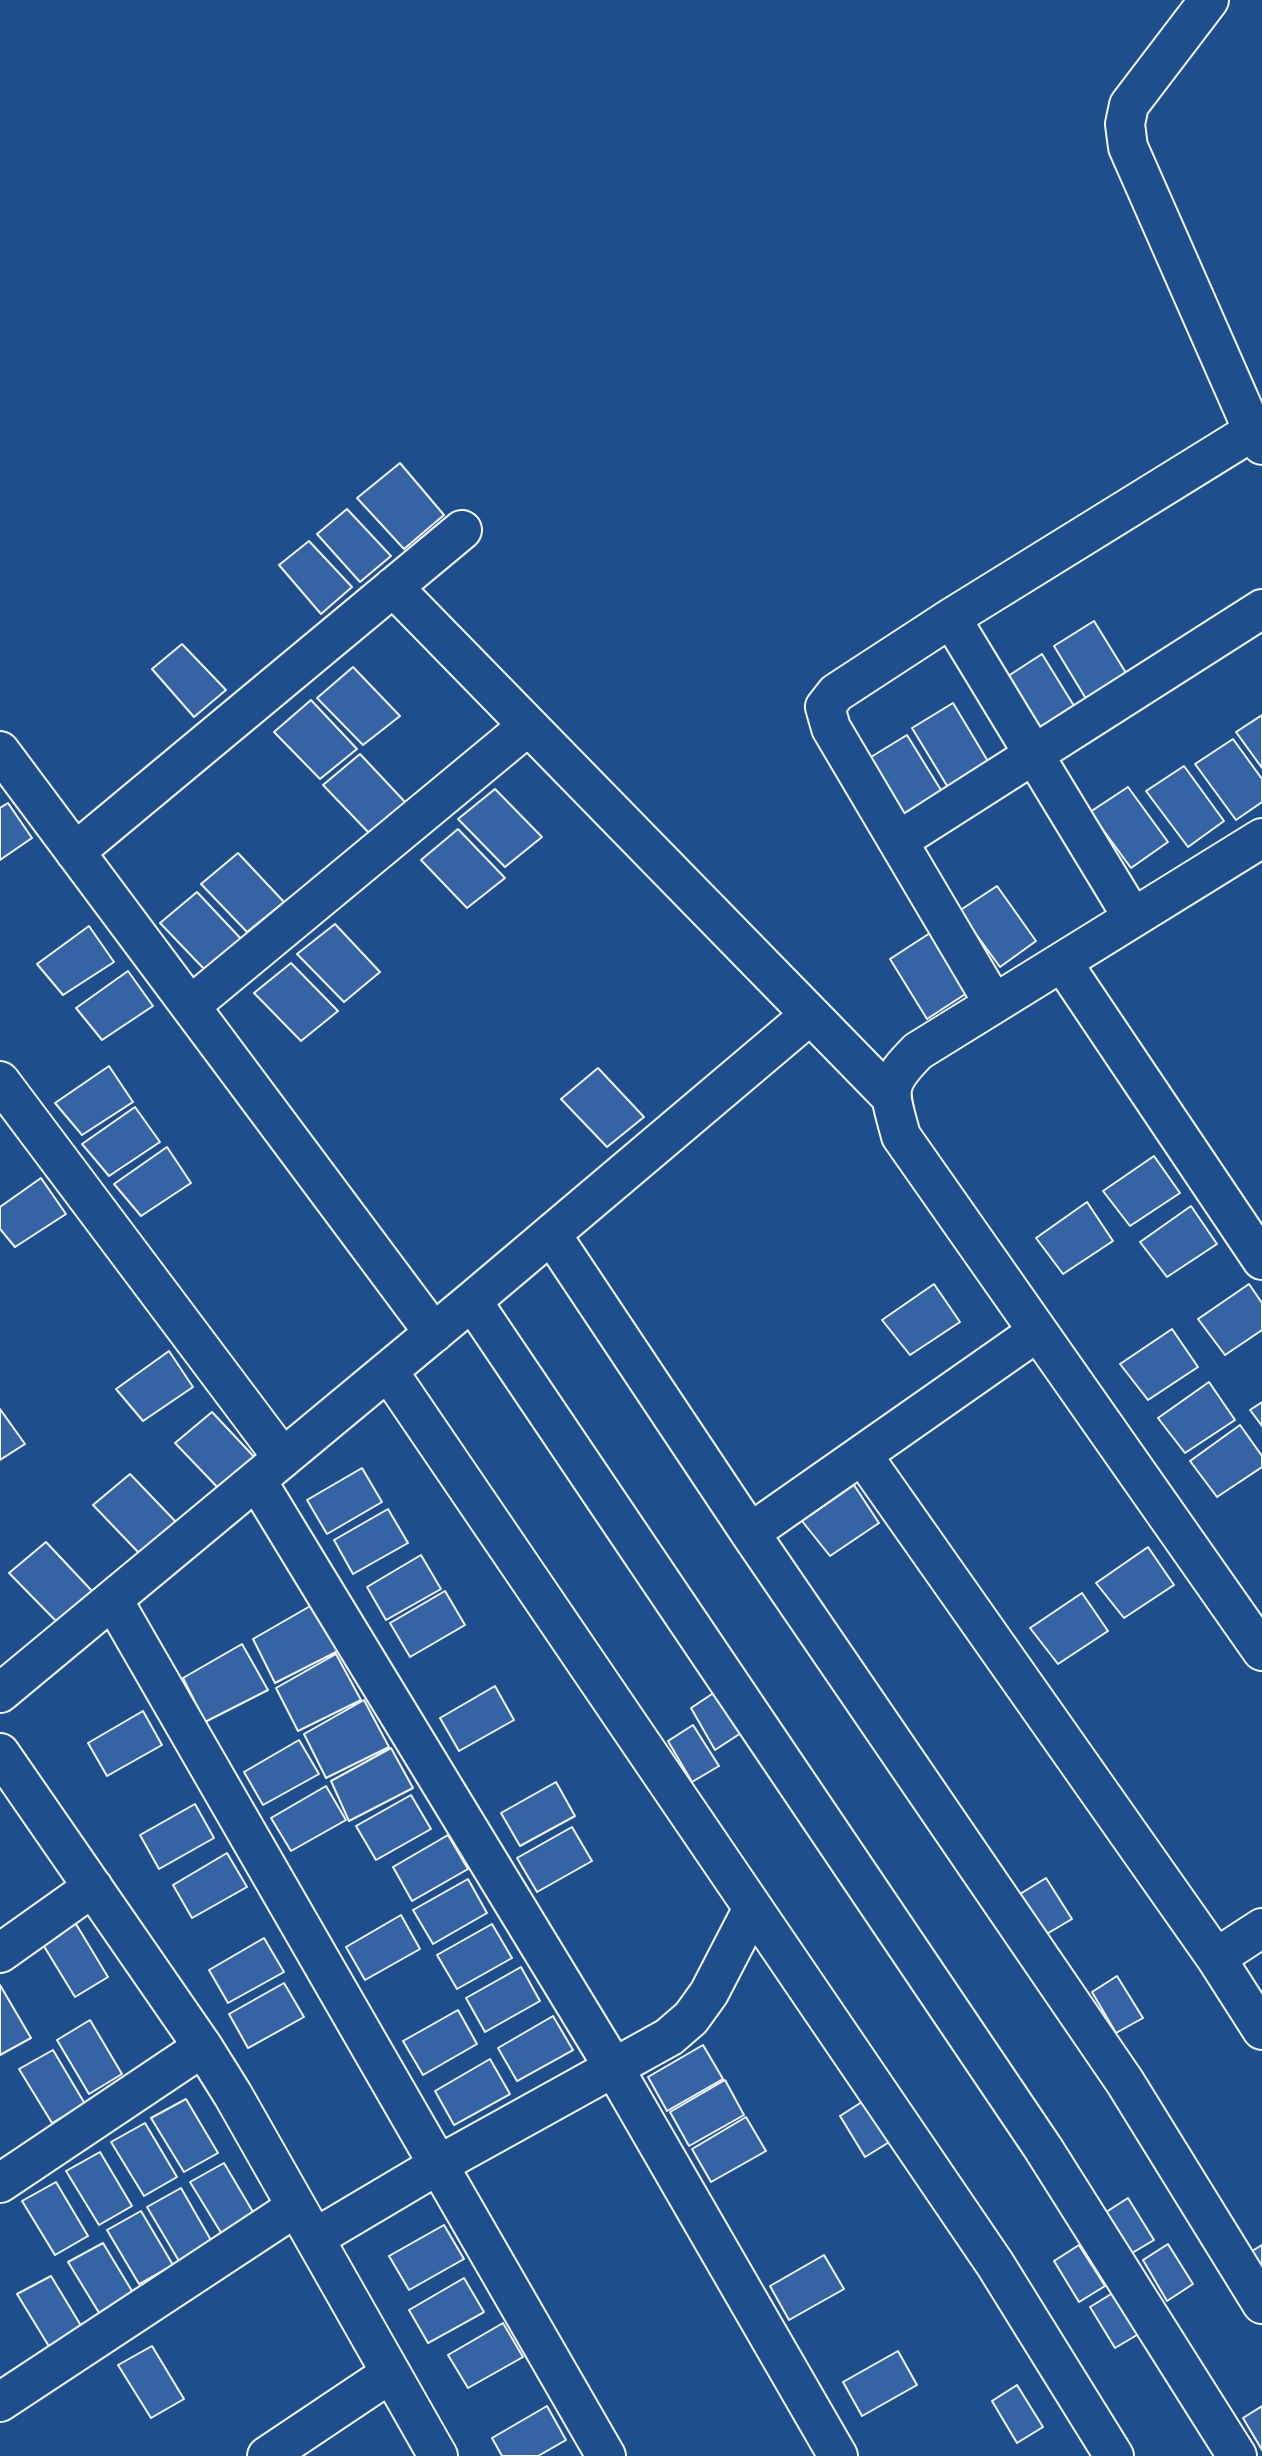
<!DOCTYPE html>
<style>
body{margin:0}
canvas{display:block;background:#1f4e8c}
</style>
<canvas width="1262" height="2456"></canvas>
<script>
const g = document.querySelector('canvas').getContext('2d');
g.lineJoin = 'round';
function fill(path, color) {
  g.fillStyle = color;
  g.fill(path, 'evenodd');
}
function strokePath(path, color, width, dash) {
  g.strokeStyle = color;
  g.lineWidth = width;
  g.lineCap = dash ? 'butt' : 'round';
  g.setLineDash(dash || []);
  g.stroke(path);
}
const building = new Path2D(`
 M400,463L444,515L404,549L357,498Z
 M347,509L391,556L360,582L317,534Z
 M309,541L352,587L321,614L279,565Z
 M1094,621L1131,681L1091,707L1054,646Z
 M182,644L226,690L194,717L152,669Z
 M1042,654L1079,714L1039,740L1002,680Z
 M353,667L400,716L363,745L317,698Z
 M311,700L357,749L320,779L274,732Z
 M953,703L989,763L949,789L912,728Z
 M1262,715V768L1236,732Z
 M907,735L944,795L903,821L866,760Z
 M1233,739L1262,779V802L1236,820L1195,764Z
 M360,754L406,803L369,833L323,785Z
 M1184,766L1224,821L1188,847L1146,791Z
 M1128,787L1168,842L1131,868L1090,812Z
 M495,789L542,837L505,867L458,819Z
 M8,803L32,838L0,860V808Z
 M458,829L505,878L467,908L421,860Z
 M238,853L284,902L247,932L201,884Z
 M997,886L1036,941L1000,967L959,911Z
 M197,892L243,941L206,971L160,923Z
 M335,924L380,972L344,1002L297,954Z
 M89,926L114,962L63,995L37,964Z
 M930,933L967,993L927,1019L890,959Z
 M291,963L338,1011L301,1041L254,993Z
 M128,971L153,1006L102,1040L76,1008Z
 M109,1066L133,1102L82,1135L55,1103Z
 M598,1068L644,1117L607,1147L561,1099Z
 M135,1107L160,1142L109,1176L82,1144Z
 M167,1147L191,1183L141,1216L114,1184Z
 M1154,1156L1180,1193L1130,1226L1103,1191Z
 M41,1178L66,1214L15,1247L0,1229V1207Z
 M1087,1202L1113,1241L1063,1274L1036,1238Z
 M1191,1206L1217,1244L1167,1277L1140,1242Z
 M934,1284L960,1322L910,1355L882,1320Z
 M1249,1284L1262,1303V1330L1225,1355L1198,1319Z
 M1172,1329L1198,1367L1148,1400L1120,1364Z
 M169,1351L193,1387L143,1421L116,1389Z
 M1209,1382L1235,1420L1185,1453L1158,1418Z
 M1262,1402V1426L1250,1410Z
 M0,1409L25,1444L0,1460Z
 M212,1412L258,1461L221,1491L175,1443Z
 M1240,1425L1262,1456V1467L1217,1497L1190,1461Z
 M362,1468L382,1502L327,1534L307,1500Z
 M130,1474L177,1523L139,1553L93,1505Z
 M854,1485L879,1523L830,1556L802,1521Z
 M388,1509L408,1543L353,1574L334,1540Z
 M46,1542L92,1591L56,1621L9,1573Z
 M1148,1547L1174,1585L1124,1618L1096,1583Z
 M421,1555L441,1589L386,1620L367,1587Z
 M445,1591L465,1625L410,1657L390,1623Z
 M1082,1593L1108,1631L1058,1664L1030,1628Z
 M312,1605L338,1651L275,1683L253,1639Z
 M242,1644L268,1690L205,1722L183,1678Z
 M336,1654L361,1700L298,1731L276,1688Z
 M495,1686L514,1720L459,1751L440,1718Z
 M715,1692L741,1733L715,1750L691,1708Z
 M364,1700L389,1747L326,1778L304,1734Z
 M143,1711L162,1745L107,1776L88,1743Z
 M693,1725L719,1766L692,1782L668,1741Z
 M299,1740L319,1774L263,1805L244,1772Z
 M391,1748L413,1788L349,1821L331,1781Z
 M556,1782L575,1816L520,1846L501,1813Z
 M326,1786L346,1820L291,1851L271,1818Z
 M411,1795L431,1829L376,1860L356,1826Z
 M195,1804L214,1838L159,1869L140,1835Z
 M572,1827L592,1861L537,1892L517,1858Z
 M448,1835L468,1869L412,1901L393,1867Z
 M227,1853L247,1887L192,1918L173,1885Z
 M1046,1878L1072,1919L1045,1935L1020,1894Z
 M468,1879L487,1913L433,1944L413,1910Z
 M401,1915L420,1949L365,1980L346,1947Z
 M76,1924L108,1977L75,1997L42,1943Z
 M492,1924L512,1958L457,1989L437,1955Z
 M264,1938L284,1972L228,2003L209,1970Z
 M521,1967L540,2001L485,2032L466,1998Z
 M1117,1976L1143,2018L1116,2033L1092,1992Z
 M284,1983L304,2017L248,2048L229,2014Z
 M0,1985L31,2038L0,2055Z
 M458,2010L477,2044L423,2075L403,2041Z
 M553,2016L573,2050L517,2081L498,2048Z
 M90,2020L122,2074L89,2094L57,2040Z
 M703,2045L723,2079L667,2111L648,2077Z
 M53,2050L85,2104L52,2123L19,2069Z
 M490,2059L510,2094L454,2125L435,2091Z
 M725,2080L744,2115L689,2146L670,2112Z
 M186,2099L218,2153L184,2172L151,2118Z
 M865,2100L891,2141L865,2157L840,2116Z
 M746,2117L766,2151L711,2182L692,2149Z
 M145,2123L177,2177L144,2196L111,2142Z
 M100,2152L132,2206L99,2225L66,2171Z
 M224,2163L256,2217L223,2236L190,2182Z
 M56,2182L88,2236L55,2255L22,2201Z
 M181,2188L212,2242L179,2261L147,2207Z
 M1128,2198L1154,2240L1127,2256L1103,2214Z
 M141,2211L173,2265L139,2284L107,2230Z
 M444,2225L464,2259L409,2290L389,2256Z
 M103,2243L135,2296L101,2316L68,2262Z
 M1168,2244L1193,2284L1167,2301L1143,2260Z
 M1079,2245L1105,2286L1079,2302L1054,2261Z
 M1262,2245V2268L1252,2251Z
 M824,2255L844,2289L789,2320L770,2286Z
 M51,2276L83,2329L50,2348L17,2294Z
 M464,2278L484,2312L428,2343L409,2310Z
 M1116,2291L1142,2332L1115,2348L1090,2307Z
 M503,2323L523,2357L468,2388L448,2355Z
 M152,2346L184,2399L151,2418L118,2365Z
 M898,2351L917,2385L862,2416L843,2382Z
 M1017,2385L1043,2427L1017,2443L992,2401Z
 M547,2406L566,2440L538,2456H502L492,2438Z
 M1262,2406V2450L1243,2418Z`);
const minor = new Path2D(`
 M1209,0L1129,105L1125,124L1128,147L1253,431L1262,445
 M393,587L890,1096
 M951,618L1133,918
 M0,751L434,1333
 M1262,838L918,1051C883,1086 889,1091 901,1136L1262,1651
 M898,841L1262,609
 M75,852L462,530
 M1062,962L1262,1260
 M994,1004L831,728L825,707L836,693L951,618L1253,431
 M190,1006L528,726
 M0,1081L283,1458
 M551,1234L750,1533L1125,2082L1262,2304
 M472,1301L1043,2148L1237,2456
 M388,1371L995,2264L1114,2456
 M863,1456L1216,1958L1262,2030
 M257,1481L614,2068L838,2456
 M750,1533L1037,1332
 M113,1600L606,2456
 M0,1693L472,1301L810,1015
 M0,1753L203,2047L233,2095L438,2456
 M0,1953L93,1887
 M1216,1958L1262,1928
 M0,2183L203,2047
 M315,2238L438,2165L669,2037L691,2018L709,1993L753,1908
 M0,2402L296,2207
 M267,2456L391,2373`);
fill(building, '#3563a3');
strokePath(building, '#f2f6ff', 2);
strokePath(minor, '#f2f6ff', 42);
strokePath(minor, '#1f4e8c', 38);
</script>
